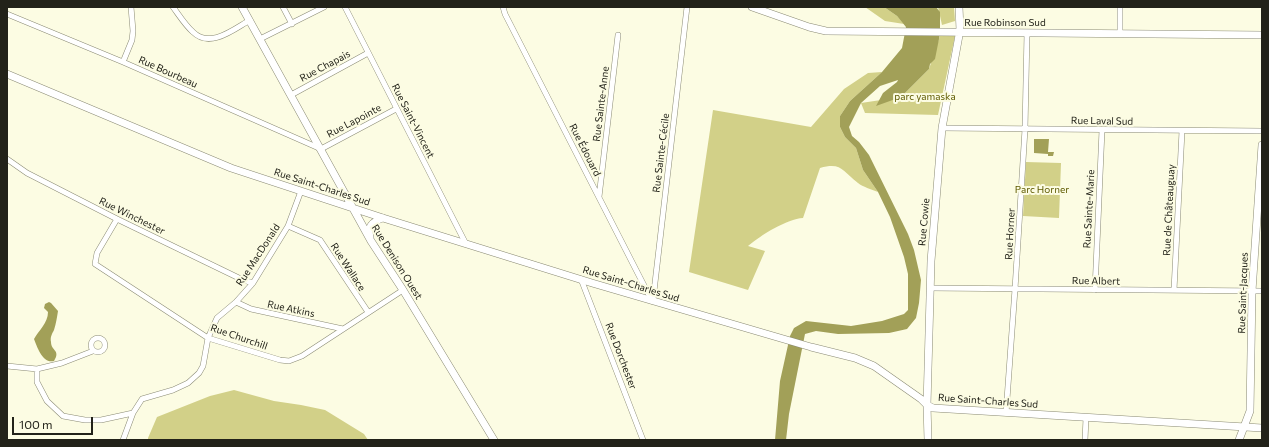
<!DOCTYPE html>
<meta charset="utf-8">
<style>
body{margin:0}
#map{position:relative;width:1269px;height:447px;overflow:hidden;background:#fcfce3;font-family:Commissioner,sans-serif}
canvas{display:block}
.frame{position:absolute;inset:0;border:8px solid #222219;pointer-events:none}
.scale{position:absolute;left:12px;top:417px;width:81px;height:18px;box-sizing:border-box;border:2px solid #222219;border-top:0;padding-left:5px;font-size:12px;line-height:14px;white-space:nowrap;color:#222219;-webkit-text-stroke:3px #fcfce3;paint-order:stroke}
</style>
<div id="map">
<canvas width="1269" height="447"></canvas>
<div class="frame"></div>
<div class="scale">100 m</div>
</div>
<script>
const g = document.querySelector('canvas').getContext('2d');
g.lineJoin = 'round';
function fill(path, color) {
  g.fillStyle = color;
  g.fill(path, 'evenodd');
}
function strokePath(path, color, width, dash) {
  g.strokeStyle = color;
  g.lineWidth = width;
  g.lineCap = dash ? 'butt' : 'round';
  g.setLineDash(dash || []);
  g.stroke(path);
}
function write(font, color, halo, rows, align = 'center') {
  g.font = font + ' Commissioner,sans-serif';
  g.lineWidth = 4;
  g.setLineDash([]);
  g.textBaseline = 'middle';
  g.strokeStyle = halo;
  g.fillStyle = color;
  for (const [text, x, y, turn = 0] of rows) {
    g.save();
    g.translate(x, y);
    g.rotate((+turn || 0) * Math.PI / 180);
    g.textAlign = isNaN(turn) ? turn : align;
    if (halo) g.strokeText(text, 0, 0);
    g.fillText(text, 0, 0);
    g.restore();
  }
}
const green = new Path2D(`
 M865,7H884L897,16L904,24L885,21Z
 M938,7H954L955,21L942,25Z
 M940,36H955L938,115L865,113L861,103L901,97L929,69Z
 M882,72L850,101L840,116V127L845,137L856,148L863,170L878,192C871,189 863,187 858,183C842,171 842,162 820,168L803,218C787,219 761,235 748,246L765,251L748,290L689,272L713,110L811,127L844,89L868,73Z
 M1026,162L1061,163L1059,218L1023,216Z
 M234,390L274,401L301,405L325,410L364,434L368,440H148V438L157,417L210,396Z`);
const water = new Path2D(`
 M884,7H936L940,12V34L935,59L930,64L929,69L901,97L876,106L883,93L897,82L898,80L880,86L861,103L849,127L852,136L859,142L869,155L908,234L914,250L921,280L919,303L916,318L907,329L889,333L838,334L816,331L805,334L789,414L786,440H775L780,381L790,336L794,328L806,321L851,326L882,321L904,314L908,310V274L904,257L890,217L878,192L863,170L856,148L845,137L840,127V116L850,101L882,72L902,48L906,27L897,16Z
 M1034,139H1049L1048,152H1054L1053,156H1048V154L1034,153Z
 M49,302L51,303L58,311C57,317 56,324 54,330C52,334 50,337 51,342C51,351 61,350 54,361C43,364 37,347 34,339C39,330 48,323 48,312L44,308L45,304Z`);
const minor = new Path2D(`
 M173,7C179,15 185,25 193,32C210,49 234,29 250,20
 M283,7L292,24
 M345,7L466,244
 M503,7L505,14L652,301
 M7,14L123,62L321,149L396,109
 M1120,34V7
 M260,39L324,7
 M123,62L132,40L133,31L131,7
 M291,95L368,53
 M942,128L1262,131
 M7,159L27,173L117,219L243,280L253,283
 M599,197L618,35
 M117,219L97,253L95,264L208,338L280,360L289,361L302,356L403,290
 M288,226L320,240L368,312
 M581,279L643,440
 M930,288L1262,291
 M1095,290L1102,130
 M1174,290L1182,131
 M653,300L687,7
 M236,302L251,309L343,329
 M91 345a7 7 0 1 1 14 0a7 7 0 1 1-14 0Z
 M7,366L37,369L62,363L93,351
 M37,369V382L47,401L63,416L85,420H101L133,413L142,399L173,390L188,383L199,373L203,366L208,338L217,318L236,302L253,283L288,226L301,191
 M1006,413L1015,289L1025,129L1027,33
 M123,440L133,413
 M1085,440L1086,418`);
const tertiary = new Path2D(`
 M242,7L371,241L403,290L494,440
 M752,7L809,27L826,31L1262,35
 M7,74L231,168L383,218L592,283L811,347L855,358L874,366L921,399L927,405L933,408L1262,428
 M370,237C367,226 373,221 383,218
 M928,440L927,405L931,261L942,128L960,30L959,7`);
const secondary = new Path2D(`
 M1239,440L1250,411L1252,291L1262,145`);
const streetNames = [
 ["Rue Robinson Sud",1005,23],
 ["Rue Chapais",325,66,-28],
 ["Rue Bourbeau",168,72,24],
 ["Rue Sainte-Anne",601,104,-83],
 ["Rue Lapointe",354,121,-28],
 ["Rue Saint-Vincent",413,121,63],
 ["Rue Laval Sud",1102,121,1],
 ["Rue Édouard",585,150,63],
 ["Rue Sainte-Cécile",661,153,-83],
 ["Rue Saint-Charles Sud",322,187,18],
 ["Rue Sainte-Marie",1089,209,-87],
 ["Rue de Châteauguay",1169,210,-87],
 ["Rue Winchester",132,216,26],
 ["Rue Cowie",924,222,-85],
 ["Rue Horner",1010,234,-87],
 ["Rue MacDonald",258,255,-57],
 ["Rue Denison Ouest",397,262,58],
 ["Rue Wallace",348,267,57],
 ["Rue Albert",1096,281,1],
 ["Rue Saint-Charles Sud",631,284,17],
 ["Rue Saint-Jacques",1243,293,-88],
 ["Rue Atkins",291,309,12],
 ["Rue Churchill",239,337,19],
 ["Rue Dorchester",621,356,69],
 ["Rue Saint-Charles Sud",988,401,4]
];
const parkNames = [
 ["parc yamaska",925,97],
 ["Parc Horner",1042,190]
];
fill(green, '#d2d088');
fill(water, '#a2a058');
strokePath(minor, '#8a8a74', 6);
strokePath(tertiary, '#8a8a74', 8);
strokePath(secondary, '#8a8a74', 8);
strokePath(minor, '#fff', 5);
strokePath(tertiary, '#fff', 7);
strokePath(secondary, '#fff', 7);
write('10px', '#222219', '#fcfce3', streetNames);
write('10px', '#5e5a00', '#fcfce3', parkNames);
</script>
